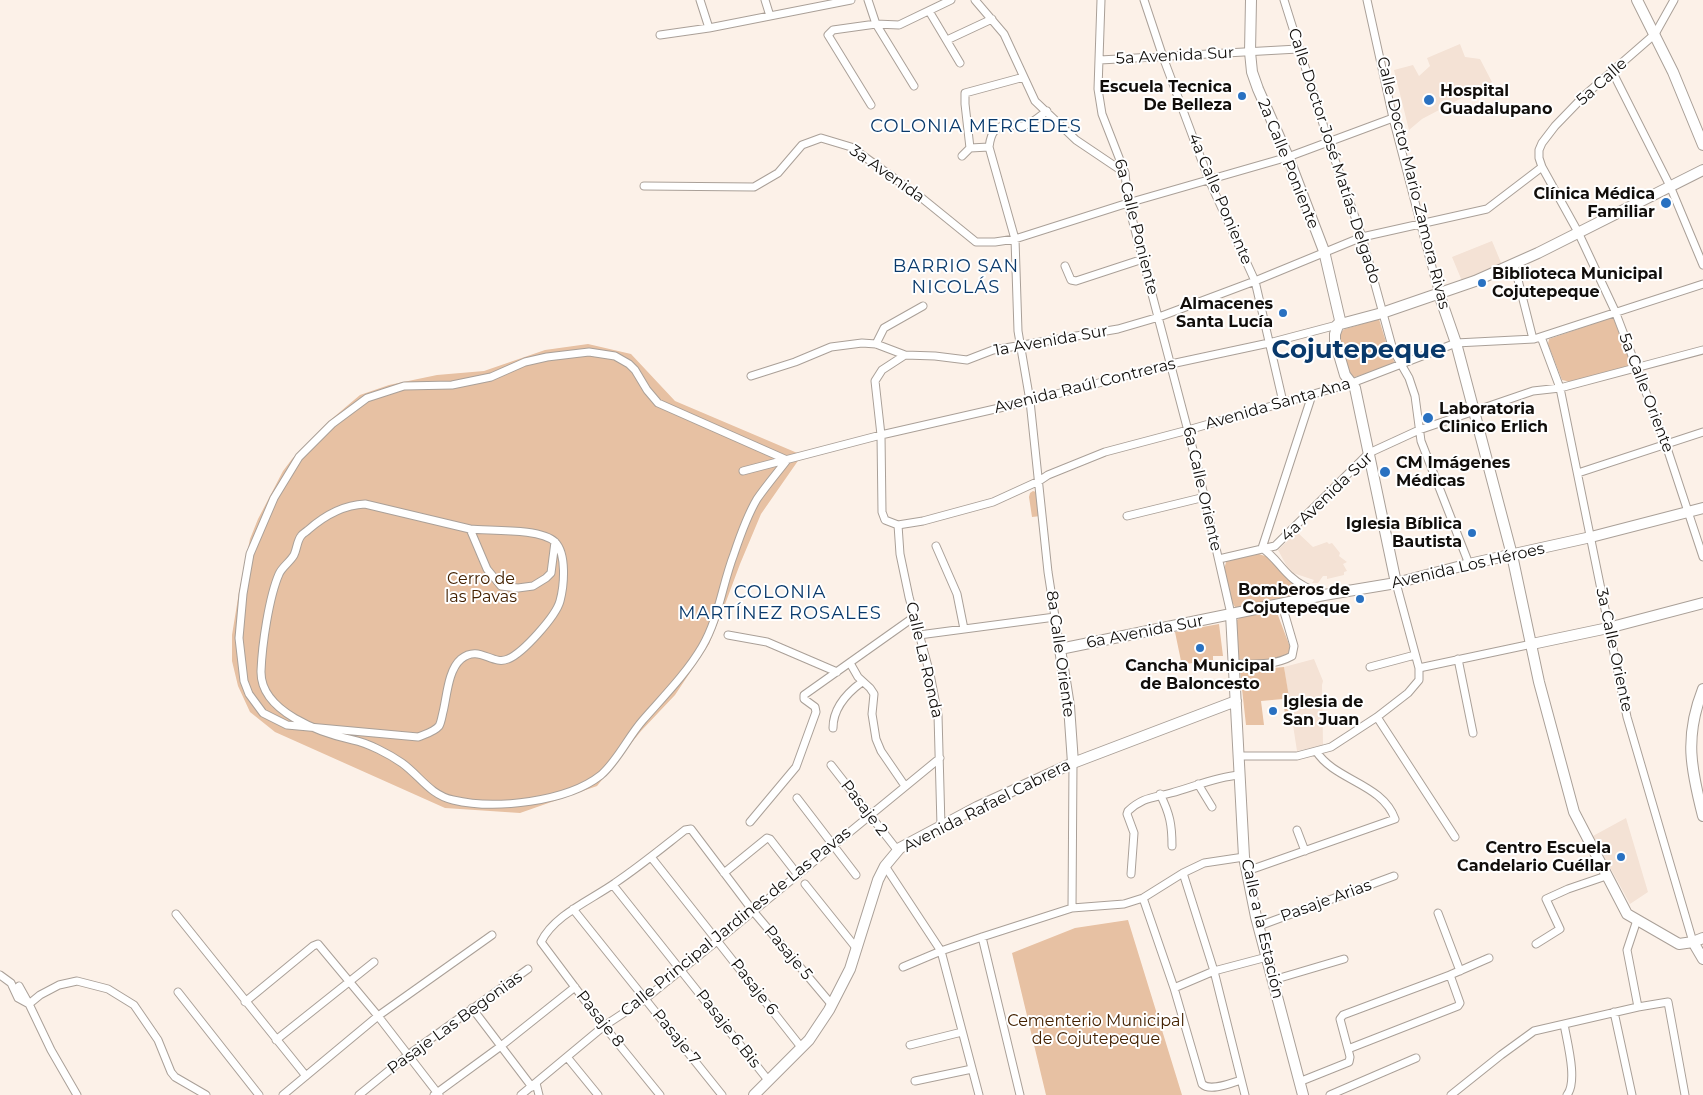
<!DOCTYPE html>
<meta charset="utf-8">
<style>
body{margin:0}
canvas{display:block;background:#fcf1e8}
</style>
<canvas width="1703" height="1095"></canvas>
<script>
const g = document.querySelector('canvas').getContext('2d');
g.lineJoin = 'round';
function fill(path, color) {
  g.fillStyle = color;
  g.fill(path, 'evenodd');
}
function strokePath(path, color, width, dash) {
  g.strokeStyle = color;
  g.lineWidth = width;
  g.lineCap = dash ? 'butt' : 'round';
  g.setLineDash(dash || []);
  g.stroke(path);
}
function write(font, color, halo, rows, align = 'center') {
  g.font = font + ' Montserrat,sans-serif';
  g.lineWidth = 4;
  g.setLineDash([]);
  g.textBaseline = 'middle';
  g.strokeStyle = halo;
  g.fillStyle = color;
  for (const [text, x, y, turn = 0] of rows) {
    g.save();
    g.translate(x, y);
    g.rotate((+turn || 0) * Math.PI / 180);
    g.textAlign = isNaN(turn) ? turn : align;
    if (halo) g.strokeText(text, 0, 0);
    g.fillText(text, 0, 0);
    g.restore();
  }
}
const built = new Path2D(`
 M1460,44L1465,57L1480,59L1492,82L1422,119L1409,130L1394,70L1413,65L1419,76L1430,66L1427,58Z
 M1492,241L1502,265L1462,281L1452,257Z
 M1297,532L1313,547L1327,542L1329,544L1332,543L1340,553L1339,556L1347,562L1343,564L1347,571L1344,572V575L1327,579V576H1323L1318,583H1312L1314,580L1290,572L1278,550Z
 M1314,659L1323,681L1322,685L1323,745L1297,751L1284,667Z
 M1626,818L1648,892L1630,904L1593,836Z`);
const green = new Path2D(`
 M1613,317L1632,366L1571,382L1562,380L1548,344L1549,339Z
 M1379,319L1386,342L1395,364L1352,378L1345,367L1337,334L1345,329Z
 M588,344L631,354L675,401L802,455L761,514L740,564L724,607L709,644L675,695L641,731L597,786L520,813L445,808L275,732L250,712L238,686L232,661V635L239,592L250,539L258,519L283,471L292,459L328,422L360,395L389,385L437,375L484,371L545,350Z
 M1033,491L1036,492L1041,516L1032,517L1029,497L1030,493Z
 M1250,551L1268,557L1290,579L1308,594L1237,610L1231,601L1224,569L1228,556Z
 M1276,610L1290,647L1289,653C1275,662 1256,661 1239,659L1233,623L1242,616Z
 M1219,624L1223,656H1213V660L1186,664L1185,660L1181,661L1175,632Z
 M1284,667L1293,721L1286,722L1283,699L1261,701L1264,725H1246L1240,671Z
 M1128,920L1182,1095H1046L1012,953L1075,928Z`);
const street = new Path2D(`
 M700,0L709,28
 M765,0L770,16
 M868,0L876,24L914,86
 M975,0L1004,34L1035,101L1076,140L1125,173
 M1101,0L1098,89L1102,114L1125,173L1128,203L1197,465L1231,614
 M1144,0L1163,57L1209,180L1255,281L1283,402
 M1284,0L1329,143L1362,237L1393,350L1409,378L1415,396L1421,441L1469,564
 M1367,0L1393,118L1439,294
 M1674,0L1655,34L1585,95L1555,126L1542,143L1539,150V158L1542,167L1578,232L1615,311L1666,445L1703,557
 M929,11L960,63
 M660,35L709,28L851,0
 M947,40L992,19
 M1100,60L1298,49
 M1613,73L1670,186L1703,265
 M871,105L828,35L833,30L876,24L899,25L951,0
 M1047,111C1040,116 1032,124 1023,126C1019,127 1016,125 1012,125C995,125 991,132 989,147L1015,239L1018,331L1030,401L1048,572L1060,649
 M970,148L989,147
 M962,156L970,148L965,104V93L1024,77
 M1542,167L1487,209L1362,237L1255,281L1159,317L1118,329L993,350L967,360L935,356L905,355L882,370L875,381L881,435L882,512L885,520L898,525L923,521L993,502L1039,481L1048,475L1105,452L1188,430L1352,383L1456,343L1534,339L1703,284
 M644,186L754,187L778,173L802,145L821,138L851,147L923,199L976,242H995L1015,239L1128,203L1288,157L1393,118
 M1514,264L1533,339
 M1065,266L1071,280L1076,281L1143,259
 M1541,337L1560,388L1627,717L1693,942
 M876,344L884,328L923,306
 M751,376L795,362L831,347L862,343L876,344L905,355
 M743,471L881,435L1030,401L1171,364L1269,343L1337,325
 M1578,473L1703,432
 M1127,516L1205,497
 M898,525L900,554L909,597L930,674L938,715L941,826
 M470,529L365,504C343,505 325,515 308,530C306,532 303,533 301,536C297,541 297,549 294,555C290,562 282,567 279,574C269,597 262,645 261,671C260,712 321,733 353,740C368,743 389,754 402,763C420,776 430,795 453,800C495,810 567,802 601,775C618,760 628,737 643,720C664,696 686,674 702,647C719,618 722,585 734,554C740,536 747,516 757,499C766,486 777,473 787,460L658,403L647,390L635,370L629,364L615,356L589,352L547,357L525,362L491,377L452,385L404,386L367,398L332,424L299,457L274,498L250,554L243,594L239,638L244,681L249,694L263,713L287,725L418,737C425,734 434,732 439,726C441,723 442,716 443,712C447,696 448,670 461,659C479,644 492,666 508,659C523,653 556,616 560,601C564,586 567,554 555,542C541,528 490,531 470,529L487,569L501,586L518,588L533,586L546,578L551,573L555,542
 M936,546L957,594L964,629
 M1262,548L1312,395
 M1262,548C1274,556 1280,567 1290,576C1299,585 1312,590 1324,595
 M1219,559L1275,546L1369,453L1419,430L1533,391L1560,388L1703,350
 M728,635L767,642L837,672
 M919,635L1055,617
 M1458,659L1473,733
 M850,663L858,677L870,688L874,694L872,714L876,739L881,751L905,786
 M1233,664C1254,664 1274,666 1292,656L1294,646L1282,605
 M1370,667L1415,655
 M1419,668L1532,644
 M1377,717L1455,837
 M833,728C833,708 847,693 862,682
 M1238,756H1297L1331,747L1377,717L1408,693L1419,680V668L1396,583
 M831,765L898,851
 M1198,784L1212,807
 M1160,794C1170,814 1172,825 1172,846
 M797,798L856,875
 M750,822L796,767L816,712L815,707L804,699V695L914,617
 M1297,830L1305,851
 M651,857L801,1047
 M885,866L941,951L979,1095
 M1247,871L1395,819C1382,783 1335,781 1316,751
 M724,873L767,838L770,839L798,875
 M1183,873L1214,971L1245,1095
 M1131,874L1134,833L1127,814L1128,811C1143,797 1153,798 1171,793C1194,787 1215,777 1239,775
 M805,884L857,949
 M613,885L768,1080
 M1143,898L1174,988L1214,971L1267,957
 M1072,908L1073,763
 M573,909L722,1095
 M1438,913L1460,971
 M176,914L306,1076
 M1637,920L1627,950L1638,1007
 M1259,926L1394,876
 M982,937L1020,1095
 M1536,944L1560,929L1546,899L1568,889L1606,876
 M903,967L941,951L982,937L1072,908L1124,904L1143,898L1183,873L1204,863L1244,857
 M0,975L11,983L18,998L29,1004L40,995L59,985L77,981L108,989L134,1005L158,1040L171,1072L175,1077L206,1095
 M1450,975L1489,958
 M1273,980L1344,959
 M19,986L29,1004L51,1050L77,1095
 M1174,988L1202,1084C1210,1092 1231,1083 1241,1080
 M178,992L259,1095
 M245,1002L313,946L318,944L378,1016L439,1095
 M472,1008L532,1087
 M1614,1012L1632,1095
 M1564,1024C1567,1042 1578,1081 1567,1095
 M276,1040L374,962
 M910,1045L962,1032
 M567,1057L598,1095
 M915,1081L972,1069
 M1299,1082L1349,1062L1350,1057L1348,1049L1458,1006L1460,1003L1450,975L1343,1015L1340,1019L1348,1049
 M536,1083L539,1095
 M283,1095L378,1016L492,935
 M359,1095L408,1055L528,969
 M434,1095L501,1046L575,987
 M521,1095L604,1026L645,999L717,941L940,758
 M660,1095L604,1026L541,942C554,915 591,900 615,883C639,867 662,848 685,830L691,829L753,911L832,1005
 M1330,1095L1416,1058
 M1451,1095L1501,1055L1534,1031L1638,1007L1668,1002L1685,1095`);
const secondary = new Path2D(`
 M1251,0L1250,52L1252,72L1258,89L1288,157L1324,251L1340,320L1335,334V341L1345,375L1355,388L1396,583
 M1637,0L1673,72L1703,145
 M1439,294L1456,343L1512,555L1539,682L1574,812L1627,914L1679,944L1693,942L1703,938
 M1337,325L1382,313L1475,281L1538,253L1703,170
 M1231,614L1244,857L1256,917L1303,1095
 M1532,644L1608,628L1703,603
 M1703,689C1684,737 1691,769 1703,816
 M1073,763L1069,706L1060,649L1324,595L1396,583L1469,564L1591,537L1703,508
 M1693,942L1703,959
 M754,1095L809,1040L829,1010L850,969L878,880L885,866L900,848L977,807L1073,763L1236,701`);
const markers = [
 [1242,96,5,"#2971c1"],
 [1429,100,6,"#2971c1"],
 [1666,203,6,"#2971c1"],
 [1482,283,5,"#2971c1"],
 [1283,313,5,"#2971c1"],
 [1428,418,6,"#2971c1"],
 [1385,472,6,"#2971c1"],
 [1472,533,5,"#2971c1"],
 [1360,599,5,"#2971c1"],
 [1200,648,5,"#2971c1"],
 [1273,711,5,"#2971c1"],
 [1621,857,5,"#2971c1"]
];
const streetNames = [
 ["5a Avenida Sur",1175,56,-3],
 ["5a Calle",1602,82,-42],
 ["Calle Doctor José Matías Delgado",1334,156,72],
 ["2a Calle Poniente",1288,164,68],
 ["3a Avenida",887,174,35],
 ["Calle Doctor Mario Zamora Rivas",1413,183,76],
 ["4a Calle Poniente",1220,199,67],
 ["6a Calle Poniente",1136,227,76],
 ["1a Avenida Sur",1051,341,-10],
 ["Avenida Raúl Contreras",1085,386,-14],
 ["5a Calle Oriente",1646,393,69],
 ["Avenida Santa Ana",1278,404,-16],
 ["6a Calle Oriente",1202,489,77],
 ["4a Avenida Sur",1327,497,-44],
 ["Avenida Los Héroes",1468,566,-13],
 ["6a Avenida Sur",1145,632,-11],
 ["3a Calle Oriente",1614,650,78],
 ["8a Calle Oriente",1060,654,82],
 ["Calle La Ronda",924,660,77],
 ["Avenida Rafael Cabrera",987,806,-27],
 ["Pasaje 2",864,808,52],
 ["Pasaje Arias",1326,901,-20],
 ["Calle Principal Jardines de Las Pavas",736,922,-39],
 ["Calle a la Estación",1262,929,77],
 ["Pasaje 5",788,953,50],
 ["Pasaje 6",754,987,52],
 ["Pasaje 8",600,1019,52],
 ["Pasaje Las Begonias",455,1023,-36],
 ["Pasaje 6 Bis",728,1029,52],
 ["Pasaje 7",676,1037,51]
];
const poiNames = [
 ["Escuela Tecnica",1232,87],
 ["De Belleza",1232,105],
 ["Hospital",1440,91,"left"],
 ["Guadalupano",1440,109,"left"],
 ["Clínica Médica",1655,194],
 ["Familiar",1655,212],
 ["Biblioteca Municipal",1492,274,"left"],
 ["Cojutepeque",1492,292,"left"],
 ["Almacenes",1273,304],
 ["Santa Lucía",1273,322],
 ["Laboratoria",1439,409,"left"],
 ["Clinico Erlich",1439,427,"left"],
 ["CM Imágenes",1396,463,"left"],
 ["Médicas",1396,481,"left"],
 ["Iglesia Bíblica",1462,524],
 ["Bautista",1462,542],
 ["Bomberos de",1350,590],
 ["Cojutepeque",1350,608],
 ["Cancha Municipal",1200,666,"center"],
 ["de Baloncesto",1200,684,"center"],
 ["Iglesia de",1283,702,"left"],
 ["San Juan",1283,720,"left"],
 ["Centro Escuela",1611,848],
 ["Candelario Cuéllar",1611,866]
];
const parkNames = [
 ["Cerro de",481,579],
 ["las Pavas",481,597],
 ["Cementerio Municipal",1096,1021],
 ["de Cojutepeque",1096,1039]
];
const neighbourhoodNames = [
 ["COLONIA MERCEDES",976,127],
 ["BARRIO SAN",956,267],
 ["NICOLÁS",956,288],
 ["COLONIA",780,593],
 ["MARTÍNEZ ROSALES",780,614]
];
const townNames = [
 ["Cojutepeque",1359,350]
];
fill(built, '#f4e2d5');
fill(green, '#e7c1a3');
strokePath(street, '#aaa098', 9);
strokePath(secondary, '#aaa098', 12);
strokePath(street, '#fff', 7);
strokePath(secondary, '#fff', 10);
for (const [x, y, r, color] of markers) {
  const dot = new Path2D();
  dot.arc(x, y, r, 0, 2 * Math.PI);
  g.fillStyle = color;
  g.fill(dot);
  strokePath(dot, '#fff', 2);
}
write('16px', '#110e0b', '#fff', streetNames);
write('bold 16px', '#110e0b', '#fff', poiNames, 'right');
write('16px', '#432100', '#fff', parkNames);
g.letterSpacing = '1px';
write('18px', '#09396b', '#fff', neighbourhoodNames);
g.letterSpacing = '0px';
write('bold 26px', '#09396b', '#fff', townNames);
</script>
